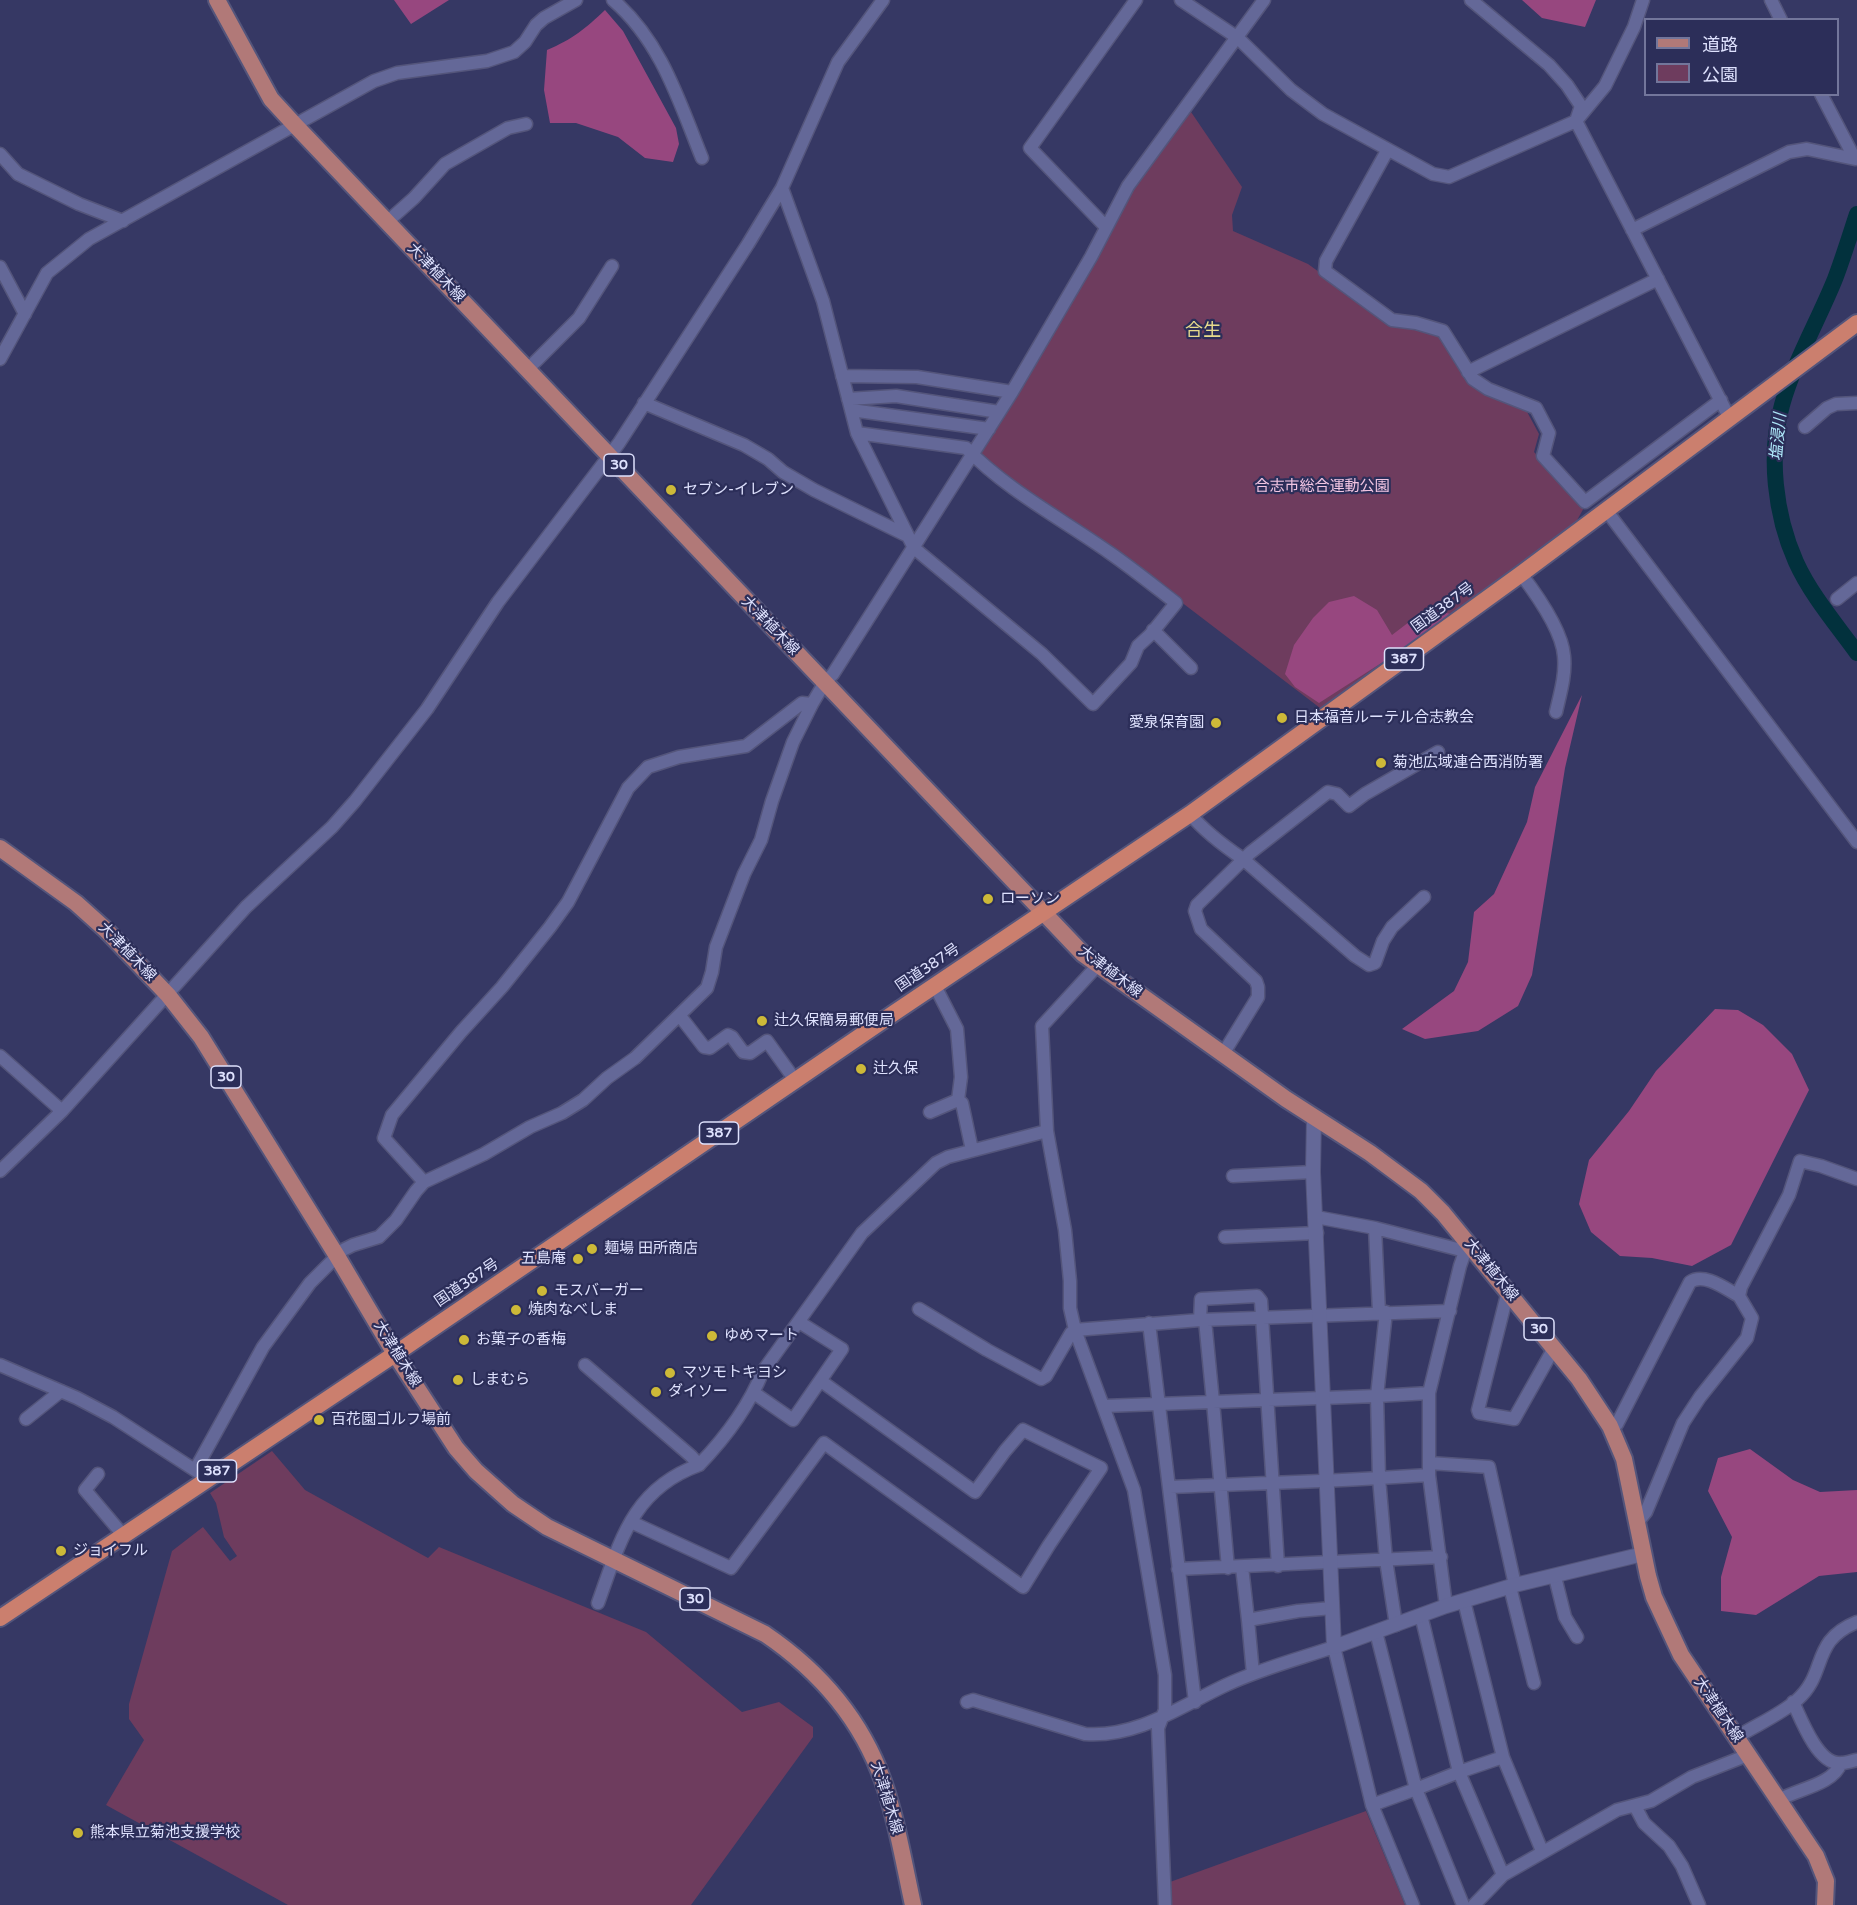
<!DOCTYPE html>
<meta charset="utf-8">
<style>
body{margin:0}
#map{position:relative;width:1857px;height:1905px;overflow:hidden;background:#363864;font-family:"Varela Round","Noto Sans JP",sans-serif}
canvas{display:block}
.legend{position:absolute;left:1644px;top:18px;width:195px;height:78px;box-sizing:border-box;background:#2c2e59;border:2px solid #73769b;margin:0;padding:8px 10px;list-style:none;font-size:18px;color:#dee1fd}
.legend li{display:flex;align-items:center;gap:12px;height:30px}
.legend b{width:30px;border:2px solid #73769b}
</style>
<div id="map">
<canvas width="1857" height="1905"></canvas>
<ul class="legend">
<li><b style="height:8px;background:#b17978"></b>道路</li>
<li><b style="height:16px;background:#6e3c5e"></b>公園</li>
</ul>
</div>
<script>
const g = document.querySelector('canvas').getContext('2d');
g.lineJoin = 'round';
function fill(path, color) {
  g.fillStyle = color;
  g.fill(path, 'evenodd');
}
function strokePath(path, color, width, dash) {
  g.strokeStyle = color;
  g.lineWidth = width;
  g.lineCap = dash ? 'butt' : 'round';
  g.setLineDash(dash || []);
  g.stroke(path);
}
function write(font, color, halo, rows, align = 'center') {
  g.font = font + ' "Varela Round","Noto Sans JP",sans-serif';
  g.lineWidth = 4.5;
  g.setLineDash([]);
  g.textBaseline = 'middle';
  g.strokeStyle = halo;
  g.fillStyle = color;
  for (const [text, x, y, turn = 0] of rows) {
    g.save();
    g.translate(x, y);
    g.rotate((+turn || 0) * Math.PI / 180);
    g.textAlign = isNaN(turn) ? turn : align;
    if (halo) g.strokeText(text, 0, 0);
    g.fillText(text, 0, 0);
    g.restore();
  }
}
const green = new Path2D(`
 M1189,109L1242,187L1232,215L1233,231L1308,264L1390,323L1442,334L1470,380L1525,408L1539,434L1534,452L1585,506L1576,522L1324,711L1113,550L978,457L1132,188Z
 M272,1451L305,1490L428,1558L439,1547L646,1632L742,1712L779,1702L813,1727V1737L691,1905H288L106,1805L144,1740L129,1719V1704L172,1551L203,1527L230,1561L237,1556L224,1537L216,1503L210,1493Z
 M1366,1811L1405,1905H1170V1882Z`);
const forest = new Path2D(`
 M394,0H449L411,24Z
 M1522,0H1596L1585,27L1542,18Z
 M605,10L623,31L676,128L679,144L673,162L645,158L618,137L576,123H550L544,90L547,50C573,39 585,29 605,10Z
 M1354,596L1377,610L1392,635L1426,609L1456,615L1319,703L1295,687L1285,674L1294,645L1313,618L1329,602Z
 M1582,695L1565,768L1532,975L1518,1006L1478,1031L1425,1039L1402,1029L1454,991L1468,962L1474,912L1494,894L1527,822L1535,787Z
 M1715,1009L1738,1010L1763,1025L1792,1054L1809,1090L1731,1245L1692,1266L1652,1258L1620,1256L1591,1232L1579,1204L1589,1160L1629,1111L1656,1071Z
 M1750,1449L1793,1480L1820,1492L1857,1490V1572L1819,1576L1756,1615L1721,1611V1577L1732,1537L1708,1491L1718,1458Z`);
const river = new Path2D(`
 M1857,214C1850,235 1843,258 1835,279C1818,321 1794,362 1782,405C1768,455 1775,515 1796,562C1811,595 1836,624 1857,653`);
const minor = new Path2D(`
 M613,0C661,41 679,101 702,158
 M1181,0L1238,38L1291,90L1323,114L1433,174L1449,177L1576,121L1605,86L1634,27L1643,0
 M1471,0L1549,65L1567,85L1581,106L1576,121L1729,417
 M1771,0L1781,20
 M1387,151L1326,261L1325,271L1392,320L1416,323L1443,331L1473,379L1488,389L1536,408L1549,433L1543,456L1585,502L1721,400
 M0,154L18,174L79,204L123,221
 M782,188L823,301L857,433L914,548L1042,654L1093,704L1131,663L1138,646L1150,635L1176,603C1154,586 1133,569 1110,553C1062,519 1008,491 966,448L857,433
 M387,222L414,198L445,164L508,128L526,124
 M1106,227L1030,148L1136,0
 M1632,230L1789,152L1807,149L1855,159L1821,94
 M0,267L25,314
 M0,359L47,273L89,239L374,81L397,73L487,61L514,52L525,42L536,25L544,18L576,0
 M528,369L579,318L612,266
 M1468,372L1658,279
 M842,376L917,377L1012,392
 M848,399L896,396L999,412
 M644,403L744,445L768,459L783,472L814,490L908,536
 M851,410L989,429
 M1805,427L1827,408L1836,404L1857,403
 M1606,510L1857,842
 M1521,574C1537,595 1562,630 1564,656C1566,675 1560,694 1556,712
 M1837,599L1857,583
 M1153,630L1191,668
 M1190,814C1205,832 1224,846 1243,859L1355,956L1369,965L1375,963L1383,941L1392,927L1424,897
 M1098,965L1042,1026L1047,1131L1065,1230L1070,1281V1308L1075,1330L1134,1490L1165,1675V1710L1158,1728L1165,1905
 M935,986L957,1029L961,1077L958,1100L962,1103L972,1150
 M680,1016L704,1047L710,1048L728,1035L732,1037L743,1052L750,1053L767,1041L795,1080
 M1223,1054L1258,997V987L1256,981L1201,929L1195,911L1197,905L1250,853L1328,792L1337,794L1349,806L1365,794L1438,752
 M0,1056L62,1111
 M930,1112L958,1100
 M0,1171L62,1111L246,907L332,827L355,801L427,709L498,602L619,443L748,244L782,188L838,62L883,0
 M1233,1176L1313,1172
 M424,1182L384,1138L392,1115L461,1032L502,987L550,927L568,902L628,788L648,767L679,757L746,746L802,703L812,704
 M1316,1217L1375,1228
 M1225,1237L1317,1233
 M1509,1293L1506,1299L1478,1410L1479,1413L1514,1419L1554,1348
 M919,1309L987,1350L1041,1379L1046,1376L1071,1333L1075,1330L1200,1320L1450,1311
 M1379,1312L1375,1228L1465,1251
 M1386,1312L1377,1396L1429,1393
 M1200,1320L1201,1299L1257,1296L1261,1301L1278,1566
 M1149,1323L1195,1702
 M0,1365L77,1398L113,1417L201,1474
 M585,1365L691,1456L699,1465C725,1438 749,1406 763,1371L862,1233L936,1163L948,1157L1047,1131
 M754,1393L793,1420L842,1349L799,1322
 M1104,1406L1213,1402L1205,1320
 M26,1419L61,1391
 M1611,1429L1617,1424L1690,1282C1704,1272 1726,1289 1739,1296
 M1429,1463L1489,1467L1515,1585
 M195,1470L263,1347L310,1283L343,1250L353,1245L379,1237L396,1220L416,1191L424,1182L484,1154L530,1127L562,1113L583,1100L607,1078L635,1058L707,988L712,972L716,947L744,874L761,840L772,801L793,742L812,704L825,682L833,674L1012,392L1091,257L1128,186L1264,0
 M98,1474L85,1490L123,1535
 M1170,1487C1240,1484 1309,1482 1379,1478L1377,1396L1213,1402L1228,1568
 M631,1522L731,1568L824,1443L1023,1587L1049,1545L1101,1468L1023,1430L1005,1451L975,1492L821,1381
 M1637,1523L1646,1512L1683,1423L1700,1397L1747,1338L1752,1318L1739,1296L1741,1287L1789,1195L1800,1161L1821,1166L1857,1179
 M1242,1567L1248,1620
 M1178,1569L1441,1557
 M1555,1577L1565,1617L1577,1637
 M1510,1587L1534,1683
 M1464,1601L1503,1757L1542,1851
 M598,1603C620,1542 632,1489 699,1465
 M1446,1606L1429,1475V1393L1460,1266L1468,1243
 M1396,1625L1386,1560L1379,1478L1429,1475
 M1376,1632L1416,1789L1459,1772L1421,1615
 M1253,1674L1248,1620L1298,1611L1332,1608
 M967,1702L973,1700L1085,1734C1137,1738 1181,1706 1226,1685C1260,1669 1298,1659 1334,1647L1372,1805L1413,1905
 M1793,1702C1801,1719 1817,1762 1838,1763C1844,1764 1851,1761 1857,1760
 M1737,1737C1756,1725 1780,1715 1797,1700C1828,1673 1810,1641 1857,1622
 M1779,1800C1797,1789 1833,1785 1841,1763
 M1372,1805L1416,1789L1463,1905
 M1635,1806L1644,1823L1669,1846L1682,1866L1699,1905
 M1503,1875L1459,1772L1503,1757
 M1474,1905L1503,1875L1617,1810L1651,1801L1692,1777L1748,1755`);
const tertiary = new Path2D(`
 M1314,1117L1313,1172L1334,1647L1446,1606L1515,1585L1643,1554`);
const primary = new Path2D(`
 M217,0L271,99L294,124L1083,954L1286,1099L1370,1153L1421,1191L1443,1213L1579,1379L1610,1426L1624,1459L1648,1576L1654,1597L1681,1655L1816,1856L1826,1881L1825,1905
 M0,848L76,903L106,930L168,995L201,1037L337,1256L395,1354L456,1448L476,1471L513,1504L547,1527L765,1634C818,1670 861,1719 883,1781C897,1821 904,1864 913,1905`);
const trunk = new Path2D(`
 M0,1618L395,1354L894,1013L1190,814L1521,574L1857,323`);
const markers = [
 [671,490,6,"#cdb938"],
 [1282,718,6,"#cdb938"],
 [1216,723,6,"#cdb938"],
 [1381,763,6,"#cdb938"],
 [988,899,6,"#cdb938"],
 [762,1021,6,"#cdb938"],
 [861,1069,6,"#cdb938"],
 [592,1249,6,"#cdb938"],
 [578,1259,6,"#cdb938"],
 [542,1291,6,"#cdb938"],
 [516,1310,6,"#cdb938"],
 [712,1336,6,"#cdb938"],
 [464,1340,6,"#cdb938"],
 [670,1373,6,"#cdb938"],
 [458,1380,6,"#cdb938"],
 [656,1392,6,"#cdb938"],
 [319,1420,6,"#cdb938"],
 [61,1551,6,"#cdb938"],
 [78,1833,6,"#cdb938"]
];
const shields = [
 [619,465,30],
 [1404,659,39],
 [226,1077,30],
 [719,1133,39],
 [1539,1329,30],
 [217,1471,39],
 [695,1599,30]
];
const shieldNames = [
 ["30",619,465],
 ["387",1404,659],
 ["30",226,1077],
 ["387",719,1133],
 ["30",1539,1329],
 ["387",217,1471],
 ["30",695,1599]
];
const streetNames = [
 ["大津植木線",436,273,46],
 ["国道387号",1443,608,-36],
 ["大津植木線",770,626,46],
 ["大津植木線",127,952,46],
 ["国道387号",928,968,-34],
 ["大津植木線",1110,972,37],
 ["大津植木線",1491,1270,51],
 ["国道387号",467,1283,-34],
 ["大津植木線",397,1354,58],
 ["大津植木線",1718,1710,56],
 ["大津植木線",886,1798,73]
];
const parkNames = [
 ["合志市総合運動公園",1322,487]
];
const poiNames = [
 ["セブン-イレブン",683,490],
 ["日本福音ルーテル合志教会",1294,718],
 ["愛泉保育園",1204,723,"right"],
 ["菊池広域連合西消防署",1393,763],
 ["ローソン",1000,899],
 ["辻久保簡易郵便局",774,1021],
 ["辻久保",873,1069],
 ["麺場 田所商店",604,1249],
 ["五島庵",566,1259,"right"],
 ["モスバーガー",554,1291],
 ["焼肉なべしま",528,1310],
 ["ゆめマート",724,1336],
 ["お菓子の香梅",476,1340],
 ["マツモトキヨシ",682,1373],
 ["しまむら",470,1380],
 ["ダイソー",668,1392],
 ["百花園ゴルフ場前",331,1420],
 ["ジョイフル",73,1551],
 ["熊本県立菊池支援学校",90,1833]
];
const waterNames = [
 ["塩浸川",1779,437,-85]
];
const quarterNames = [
 ["合生",1203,331]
];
fill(green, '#6e3c5e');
fill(forest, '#97477f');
strokePath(river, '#02313d', 16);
strokePath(minor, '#54557b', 15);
strokePath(tertiary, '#54557b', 16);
strokePath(primary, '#54557b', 20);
strokePath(trunk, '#54557b', 20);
strokePath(minor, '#646898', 12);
strokePath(tertiary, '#646898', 14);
strokePath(primary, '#b17978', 16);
strokePath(trunk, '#cb7f6e', 16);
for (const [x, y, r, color] of markers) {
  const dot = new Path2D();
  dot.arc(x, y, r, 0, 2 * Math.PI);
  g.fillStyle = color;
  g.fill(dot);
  strokePath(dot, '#2c2e59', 2);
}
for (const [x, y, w] of shields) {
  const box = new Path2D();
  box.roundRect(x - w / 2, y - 11, w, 22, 4.5);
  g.fillStyle = '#2c2e59';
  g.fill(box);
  strokePath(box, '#dee1fd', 1.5);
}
write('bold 14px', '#dee1fd', null, shieldNames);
write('15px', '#dee1fd', '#2c2e59', streetNames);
write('15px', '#f2c5e2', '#2c2e59', parkNames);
write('15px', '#dee1fd', '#2c2e59', poiNames, 'left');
write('italic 16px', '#aee7f9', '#2c2e59', waterNames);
write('18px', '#e8db8c', '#2c2e59', quarterNames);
</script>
